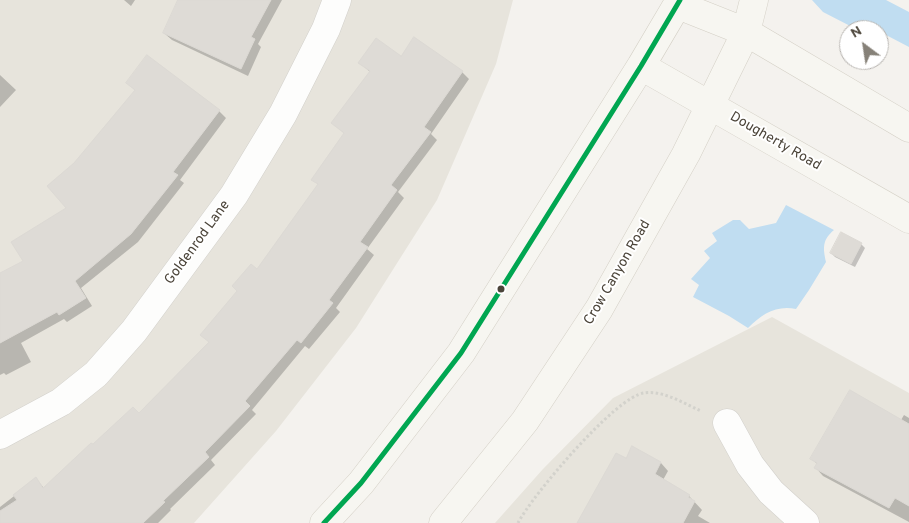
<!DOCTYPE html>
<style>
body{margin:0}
#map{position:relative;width:909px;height:523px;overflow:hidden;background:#f4f2ee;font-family:Overpass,sans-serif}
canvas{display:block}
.north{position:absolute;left:839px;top:20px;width:50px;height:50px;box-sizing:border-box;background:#fff;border:1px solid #b7b4b0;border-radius:50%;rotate:329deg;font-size:14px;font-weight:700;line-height:20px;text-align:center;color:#4b4439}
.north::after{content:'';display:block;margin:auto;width:18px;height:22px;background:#868178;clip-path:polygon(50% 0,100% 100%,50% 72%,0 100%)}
</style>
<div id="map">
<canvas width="909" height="523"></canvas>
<div class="north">N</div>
</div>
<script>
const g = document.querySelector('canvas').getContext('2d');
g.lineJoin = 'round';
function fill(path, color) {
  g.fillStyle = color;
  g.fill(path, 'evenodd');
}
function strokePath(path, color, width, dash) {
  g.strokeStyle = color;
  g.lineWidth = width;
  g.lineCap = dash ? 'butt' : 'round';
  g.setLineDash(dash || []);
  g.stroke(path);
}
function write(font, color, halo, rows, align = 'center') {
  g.font = font + ' Overpass,sans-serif';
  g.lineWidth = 4;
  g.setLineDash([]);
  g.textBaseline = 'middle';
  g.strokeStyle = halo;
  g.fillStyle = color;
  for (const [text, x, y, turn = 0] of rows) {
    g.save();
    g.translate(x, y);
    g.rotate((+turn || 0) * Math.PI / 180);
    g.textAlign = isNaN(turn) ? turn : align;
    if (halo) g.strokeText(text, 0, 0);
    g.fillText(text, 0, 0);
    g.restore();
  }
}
const residential = new Path2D(`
 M0,0H513L496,64L437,200L356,328L276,431L194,523H0Z
 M772,317L909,393V523H495L543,469L613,398Z`);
const water = new Path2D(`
 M812,0H886L909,12V47L865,24L862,30H858L823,12Z
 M786,205L834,230C822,240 823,248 826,262L809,290L796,309C776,305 762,314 748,328L729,316L693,297L699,285L691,279L710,258L704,251L717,241L712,233L733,220H740L749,229L776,223Z`);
const shadow = new Path2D(`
 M124,0H135L131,6Z
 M180,0H282L258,44L261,47L248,76L172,40L164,33Z
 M401,58L462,72L469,79L431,134L437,140L398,192L404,198L367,249L374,255L336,308L340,312L309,349L305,346L252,410L256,414L211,460L215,465L170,509L171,510L158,523H0V507L36,479L44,488L93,446L139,415L210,343L257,271L319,185L313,179L345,134L333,123L370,72L360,63Z
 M0,75L16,90L0,107Z
 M128,83L219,111L226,118L180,180L184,183L138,242L81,288L92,306L67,322L64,319L21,343L31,362L6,375L4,373L0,375V275L25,261L67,208L75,164L136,91Z
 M841,234L861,244L865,248L855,267L835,257L831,253Z
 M904,415L909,418V522L823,476L816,468L818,465L811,458L901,420Z
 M633,448L661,463L668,471L663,480L689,496L702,510L698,516L710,523H583L626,460Z`);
const building = new Path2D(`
 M178,0H271L251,37L255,39L241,69L163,33Z
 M414,37L463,71L424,127L431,132L391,185L397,190L360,242L368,247L329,300L333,303L301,343L297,340L245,401L250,406L205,452L209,457L163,501L165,502L143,523H0V511L17,500L13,495L36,477L43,488L91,443L93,444L133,407L139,413L209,342L200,335L237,291L232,286L251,264L257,269L318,184L311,180L344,133L331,123L370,71L358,63L376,38L401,56Z
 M147,55L220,110L173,172L178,175L131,234L75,281L86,298L59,315L57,312L0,343V273L23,261L11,242L66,208L47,186L74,163L135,90L126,83Z
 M841,232L862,243L851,264L830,253Z
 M850,390L909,424V506L895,498L889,508L814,468L817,463L810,459Z
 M632,446L661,462L655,474L690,495L688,497L695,501L683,523H577L616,453L626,458Z`);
const path = new Path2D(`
 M518,523C531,497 616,396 644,393C663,390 683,403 701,411`);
const street = new Path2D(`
 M727,423L750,465L771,492L805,523
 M0,435L61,402L96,374L134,331L234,195L283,114L326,29L337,0`);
const secondary = new Path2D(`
 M678,5L746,32L909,128
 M641,66L909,219
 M324,523L361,483L461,353L641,66L680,0
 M443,523L525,421L599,309L686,154L746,32L754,0`);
const bus1 = new Path2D(`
 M324,523L361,483L461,353L641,66L680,0`);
const markers = [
 [501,289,4.5,"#4b4439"]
];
const streetNames = [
 ["Dougherty Road",775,142,30],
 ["Goldenrod Lane",198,243,-54],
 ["Crow Canyon Road",618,273,-60]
];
fill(residential, '#e7e4dc');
fill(water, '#c0ddf1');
fill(shadow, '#0003');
fill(building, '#dedbd6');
strokePath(building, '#dcd9d4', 1);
strokePath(street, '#d2d0cb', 29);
strokePath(secondary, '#d3cfc5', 29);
strokePath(path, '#d3d2cc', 3, [2.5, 2.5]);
strokePath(street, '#fdfdfc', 28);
strokePath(secondary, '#f7f6f1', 28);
strokePath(bus1, '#00a651', 5);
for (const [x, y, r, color] of markers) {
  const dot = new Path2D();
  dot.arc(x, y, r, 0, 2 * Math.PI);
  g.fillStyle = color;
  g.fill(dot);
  strokePath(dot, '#fff', 2);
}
write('14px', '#4b4439', '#fff', streetNames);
</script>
